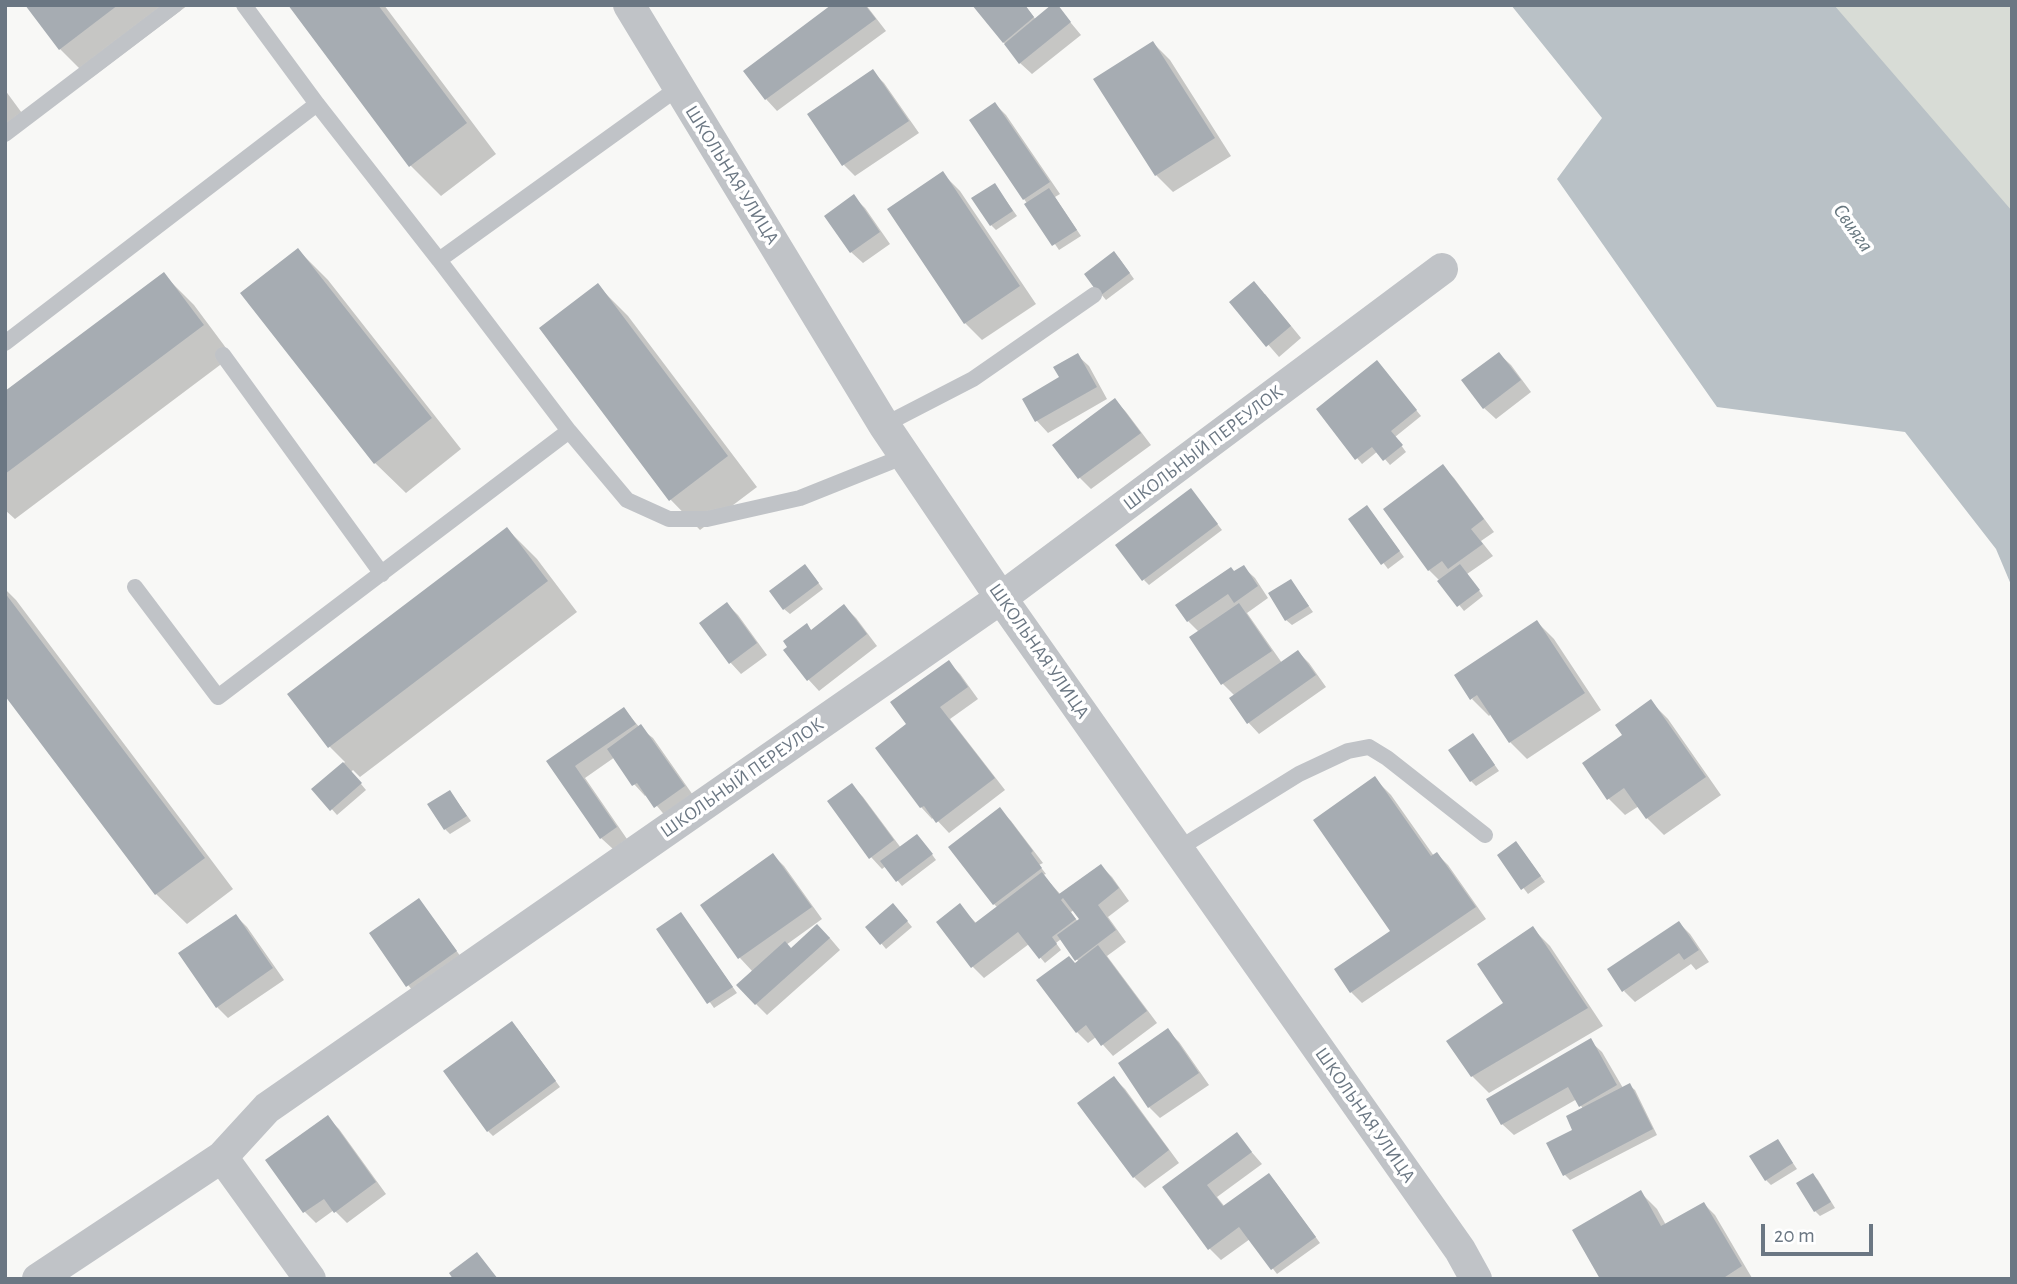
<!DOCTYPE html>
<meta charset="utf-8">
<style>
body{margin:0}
#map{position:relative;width:2017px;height:1284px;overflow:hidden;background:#f8f8f6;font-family:"Alegreya Sans",sans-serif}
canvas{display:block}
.frame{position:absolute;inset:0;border:7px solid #6b7783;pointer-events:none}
.scale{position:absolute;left:1761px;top:1224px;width:112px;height:32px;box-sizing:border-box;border:4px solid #6b7783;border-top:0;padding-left:9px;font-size:21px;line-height:24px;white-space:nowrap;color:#6b7783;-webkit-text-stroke:5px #fff;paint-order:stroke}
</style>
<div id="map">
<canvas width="2017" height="1284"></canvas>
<div class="frame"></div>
<div class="scale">20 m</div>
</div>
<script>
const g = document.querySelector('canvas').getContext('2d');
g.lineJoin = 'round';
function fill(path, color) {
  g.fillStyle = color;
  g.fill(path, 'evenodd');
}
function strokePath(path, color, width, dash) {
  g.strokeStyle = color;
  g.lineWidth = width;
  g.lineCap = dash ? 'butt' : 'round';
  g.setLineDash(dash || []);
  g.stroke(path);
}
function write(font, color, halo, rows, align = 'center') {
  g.font = font + ' "Alegreya Sans",sans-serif';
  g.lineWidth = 7;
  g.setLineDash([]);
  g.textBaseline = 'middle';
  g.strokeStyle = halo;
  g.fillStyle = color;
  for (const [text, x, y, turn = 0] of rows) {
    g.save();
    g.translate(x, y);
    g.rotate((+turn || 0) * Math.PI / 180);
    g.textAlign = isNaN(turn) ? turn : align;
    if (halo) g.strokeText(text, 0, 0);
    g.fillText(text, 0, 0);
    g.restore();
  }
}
const green = new Path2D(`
 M1782,5H2012V249Z`);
const water = new Path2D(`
 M1511,5H1834L2012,211V587L1996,549L1905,432L1717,407L1557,179L1602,118Z`);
const shadow = new Path2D(`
 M27,5H188L90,79L60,49Z
 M290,5H384L496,154L441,196L411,166Z
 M834,5H866L886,31L777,111L766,99Z
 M974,5H1025L1036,20L1056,5L1081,35L1032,74L1020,63Z
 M1153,43L1170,60L1231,156L1173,192L1156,175Z
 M873,72L884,83L919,133L855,176L844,165Z
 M5,90L30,124L5,143Z
 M995,104L1006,115L1060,194L1055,197L1081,236L1059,250L1024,199Z
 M943,174L960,191L1036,304L982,340L965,323Z
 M995,185L1017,216L996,230L991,225Z
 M854,197L865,208L890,244L863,263L851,252Z
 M298,250L328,280L461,449L406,493L375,463Z
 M1119,258L1134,279L1106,300L1101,294Z
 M164,275L194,305L232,356L15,519L5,510V393Z
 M598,286L628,316L757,487L700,530L670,499Z
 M1265,294L1301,338L1279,357L1231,302Z
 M1499,354L1511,365L1531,392L1496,419L1484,408Z
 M1077,355L1089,366L1107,399L1048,433L1037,421L1024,400L1062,378Z
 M1382,368L1421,416L1395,437L1406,452L1390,465L1378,451L1362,464L1357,458Z
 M1115,400L1126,412L1151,445L1091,489L1080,478L1055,445Z
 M1443,467L1454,478L1494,532L1481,541L1493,556L1467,574L1483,596L1464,611L1440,581L1429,570Z
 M1196,496L1222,530L1149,585L1144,580Z
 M1372,513L1404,557L1388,569L1350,519Z
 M507,529L537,559L577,612L360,777L353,770L351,772L366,790L337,815L314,789L345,762L330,747L289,694Z
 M1243,567L1255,578L1268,598L1247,613L1282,663L1298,652L1309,663L1326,687L1259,734L1248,722L1235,696L1223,684L1191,638L1199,632L1188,621L1178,605Z
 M810,572L823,589L790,614L784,609Z
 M1291,581L1313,612L1292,625L1286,620Z
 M5,589L16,600L233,889L187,924L156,894L5,693Z
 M727,604L738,615L767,655L741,674L730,662Z
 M844,606L856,618L877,646L819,691L808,679L806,625L812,631Z
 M1537,622L1554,639L1601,710L1527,759L1510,742L1491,714L1489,716L1472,699Z
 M949,663L960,674L978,699L950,719L1005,790L949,833L934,817L932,819L921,807L908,724Z
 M1651,702L1668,719L1721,795L1664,835L1647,818L1639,806L1625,815L1608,798L1624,736Z
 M624,709L640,728L653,738L695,798L667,818L647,794L645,796L634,784L615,757L585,778L627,839L613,849L601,838L549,761Z
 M1478,741L1499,771L1476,786L1471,781Z
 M1374,778L1391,795L1434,856L1437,854L1448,865L1486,919L1362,1003L1351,992L1395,939Z
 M852,785L863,797L901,848L922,841L936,860L902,886L886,866L882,869L871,857Z
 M450,792L471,821L450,834L445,829Z
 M1000,810L1011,821L1043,863L1039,865L1046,874L1043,875L1061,895L1101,866L1112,877L1129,901L1108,917L1126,942L1107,956L1157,1023L1113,1056L1096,1037L1088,1043L1077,1032L1076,965L1079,962L1061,939L1056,943L1061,950L1045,963L1029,944L984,978L973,967L939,922L960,906L977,924L998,908L994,904ZM1074,910L1081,920L1078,922L1071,912Z
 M1521,849L1545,882L1528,894L1499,856Z
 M773,855L784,866L822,919L786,945L791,950L829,937L840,950L767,1015L756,1004L753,972L740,958L702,905Z
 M419,900L461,957L413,991L408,985Z
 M898,910L912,927L886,949L881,943Z
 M681,914L737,993L714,1008L658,929Z
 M236,916L247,927L284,980L228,1018L217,1007Z
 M1679,923L1690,934L1709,962L1696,970L1691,964L1635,1002L1624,991Z
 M1533,929L1550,946L1603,1026L1489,1093L1472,1076L1506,1003Z
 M517,1028L560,1087L493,1136L488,1131Z
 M1168,1031L1179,1042L1209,1085L1160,1118L1149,1107Z
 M1590,1041L1602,1052L1623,1088L1629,1085L1635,1090L1657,1135L1570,1180L1565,1175L1575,1130L1583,1109L1577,1099L1514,1135L1502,1124Z
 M1114,1078L1125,1089L1179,1163L1145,1188L1134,1177Z
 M328,1118L339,1129L386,1194L347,1223L334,1210L316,1223L304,1211Z
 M1236,1134L1262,1164L1217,1197L1225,1207L1274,1180L1320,1243L1277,1274L1250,1239L1221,1260L1210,1249L1164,1187Z
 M1778,1141L1797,1169L1771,1185L1766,1180Z
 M1813,1175L1818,1180L1835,1208L1820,1216L1815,1211Z
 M1640,1192L1657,1209L1666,1225L1704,1204L1715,1215L1752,1278L1602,1279Z`);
const building = new Path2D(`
 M25,5H118L59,50Z
 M288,5H378L467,123L409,167Z
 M831,5H865L876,19L765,100L743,71Z
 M972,5H1025L1034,17L1003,43Z
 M1051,5H1058L1071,22L1019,64L1004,44Z
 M1153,41L1215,138L1155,176L1093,79Z
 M873,69L909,121L842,166L807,114Z
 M995,102L1050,182L1023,200L969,120Z
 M943,171L1020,286L964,324L887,209Z
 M995,183L1013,211L990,226L971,198Z
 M1049,188L1077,230L1052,246L1024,204Z
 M854,194L880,232L850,253L824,216Z
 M298,248L432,418L374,464L240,293Z
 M1114,251L1130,273L1100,296L1084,274Z
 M164,272L204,325L5,474V391Z
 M1254,281L1291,326L1266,347L1229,302Z
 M598,283L728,456L669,501L539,328Z
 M1499,352L1521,380L1483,409L1461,380Z
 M1078,353L1097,387L1035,422L1022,399L1059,377L1053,367Z
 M1377,360L1417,410L1391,431L1403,445L1383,461L1372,447L1355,460L1316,409Z
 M1115,398L1141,433L1078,479L1052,445Z
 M1443,464L1484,519L1471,529L1483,544L1448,569L1442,561L1428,571L1383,509Z
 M1191,488L1218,524L1142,581L1115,545Z
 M1367,505L1400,551L1381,565L1348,519Z
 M507,527L548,581L328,748L287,694Z
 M805,564L819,583L783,610L769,591Z
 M1460,564L1480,590L1457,607L1437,581Z
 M1244,565L1258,586L1234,603L1228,594L1187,622L1175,605L1231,567L1234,571Z
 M1291,579L1309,606L1285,621L1268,593Z
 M5,593L205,858L155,895L5,696Z
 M727,602L757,643L729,664L699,623Z
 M1239,603L1272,651L1221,685L1189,637Z
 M844,604L867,634L807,681L783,650L787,647L783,641L807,623L811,630Z
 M1537,620L1585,693L1509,743L1477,695L1470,700L1454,675Z
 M1298,650L1316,675L1247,724L1229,698Z
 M949,660L968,687L940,707L995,778L936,823L924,806L920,808L875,748L906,724L890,702Z
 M1651,699L1706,777L1646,819L1624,788L1607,800L1582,763L1622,735L1615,725Z
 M624,707L636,724L575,766L617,827L600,839L546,761Z
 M641,724L685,786L654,808L637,783L632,786L607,749Z
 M1473,733L1495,765L1470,782L1448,750Z
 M343,762L362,783L330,811L311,789Z
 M1375,776L1431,856L1437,852L1476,907L1350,993L1334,969L1390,931L1313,820Z
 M852,783L894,840L869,859L827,801Z
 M450,790L467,816L444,830L427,804Z
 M1000,807L1033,851L1031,853L1042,868L993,905L948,847Z
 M917,834L933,854L896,882L880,861Z
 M1516,841L1541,876L1521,890L1497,855Z
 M773,853L812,907L738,959L700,905Z
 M1101,864L1119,888L1098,905L1116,930L1075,961L1057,935L1079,919L1063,898L1061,900L1076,919L1052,937L1057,944L1039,959L1018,932L971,968L936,922L960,903L975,923L1042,872L1059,894Z
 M419,898L457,951L406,987L369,933Z
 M893,903L908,921L880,945L865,927Z
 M681,912L733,987L707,1004L656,929Z
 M236,914L273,968L216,1008L178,953Z
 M1679,921L1699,950L1684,960L1679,953L1622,992L1607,969Z
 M817,924L830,938L755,1005L736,985L785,941L791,948Z
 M1533,926L1588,1008L1471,1077L1446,1041L1503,1003L1477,964Z
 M1098,945L1147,1011L1101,1046L1086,1025L1076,1033L1036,980L1069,956L1075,963Z
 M512,1021L556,1081L487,1132L443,1071Z
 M1168,1028L1199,1073L1148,1108L1118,1063Z
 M1591,1038L1617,1085L1579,1107L1568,1087L1501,1125L1486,1099Z
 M1114,1076L1169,1150L1133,1178L1077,1103Z
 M1630,1083L1653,1129L1563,1176L1546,1143L1572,1130L1566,1116Z
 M328,1115L376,1182L334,1213L324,1199L303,1213L265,1160Z
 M1237,1132L1252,1152L1207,1185L1223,1206L1269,1173L1316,1237L1271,1270L1239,1227L1208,1250L1162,1187Z
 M1778,1139L1793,1163L1765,1181L1749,1156Z
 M1813,1173L1831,1202L1814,1212L1796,1183Z
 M1641,1190L1661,1226L1704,1202L1742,1266L1722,1279H1600L1572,1230Z
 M477,1252L498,1279H453L449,1273Z`);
const service = new Path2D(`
 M244,5L317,104L439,260L678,88
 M5,134L175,5
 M439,260L569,431L627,500L669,519H707L800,498L905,456
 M5,343L317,104
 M223,355L382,574
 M884,425L973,379L1094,295
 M135,587L218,697L569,431
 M1178,849L1299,774L1348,751L1369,747L1387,758L1485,835`);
const minor = new Path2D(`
 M629,5L884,425L1001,598L1460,1250L1476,1279
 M222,1157L310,1279
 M38,1279L222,1157L267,1108L1001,598L1442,269`);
const streetNames = [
 ["ШКОЛЬНАЯ УЛИЦА",732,175,58],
 ["ШКОЛЬНЫЙ ПЕРЕУЛОК",1203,448,-37],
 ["ШКОЛЬНАЯ УЛИЦА",1039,651,55],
 ["ШКОЛЬНЫЙ ПЕРЕУЛОК",742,778,-35],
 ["ШКОЛЬНАЯ УЛИЦА",1365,1115,55]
];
const waterNames = [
 ["Свияга",1853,228,55]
];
fill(green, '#d8dcd6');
fill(water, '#b9c1c6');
fill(shadow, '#0003');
fill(building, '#a6acb2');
strokePath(service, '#c0c3c7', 16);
strokePath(minor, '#c0c3c7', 32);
write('19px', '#6b7783', '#fff', streetNames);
write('italic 21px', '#67777f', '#fff', waterNames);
</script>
